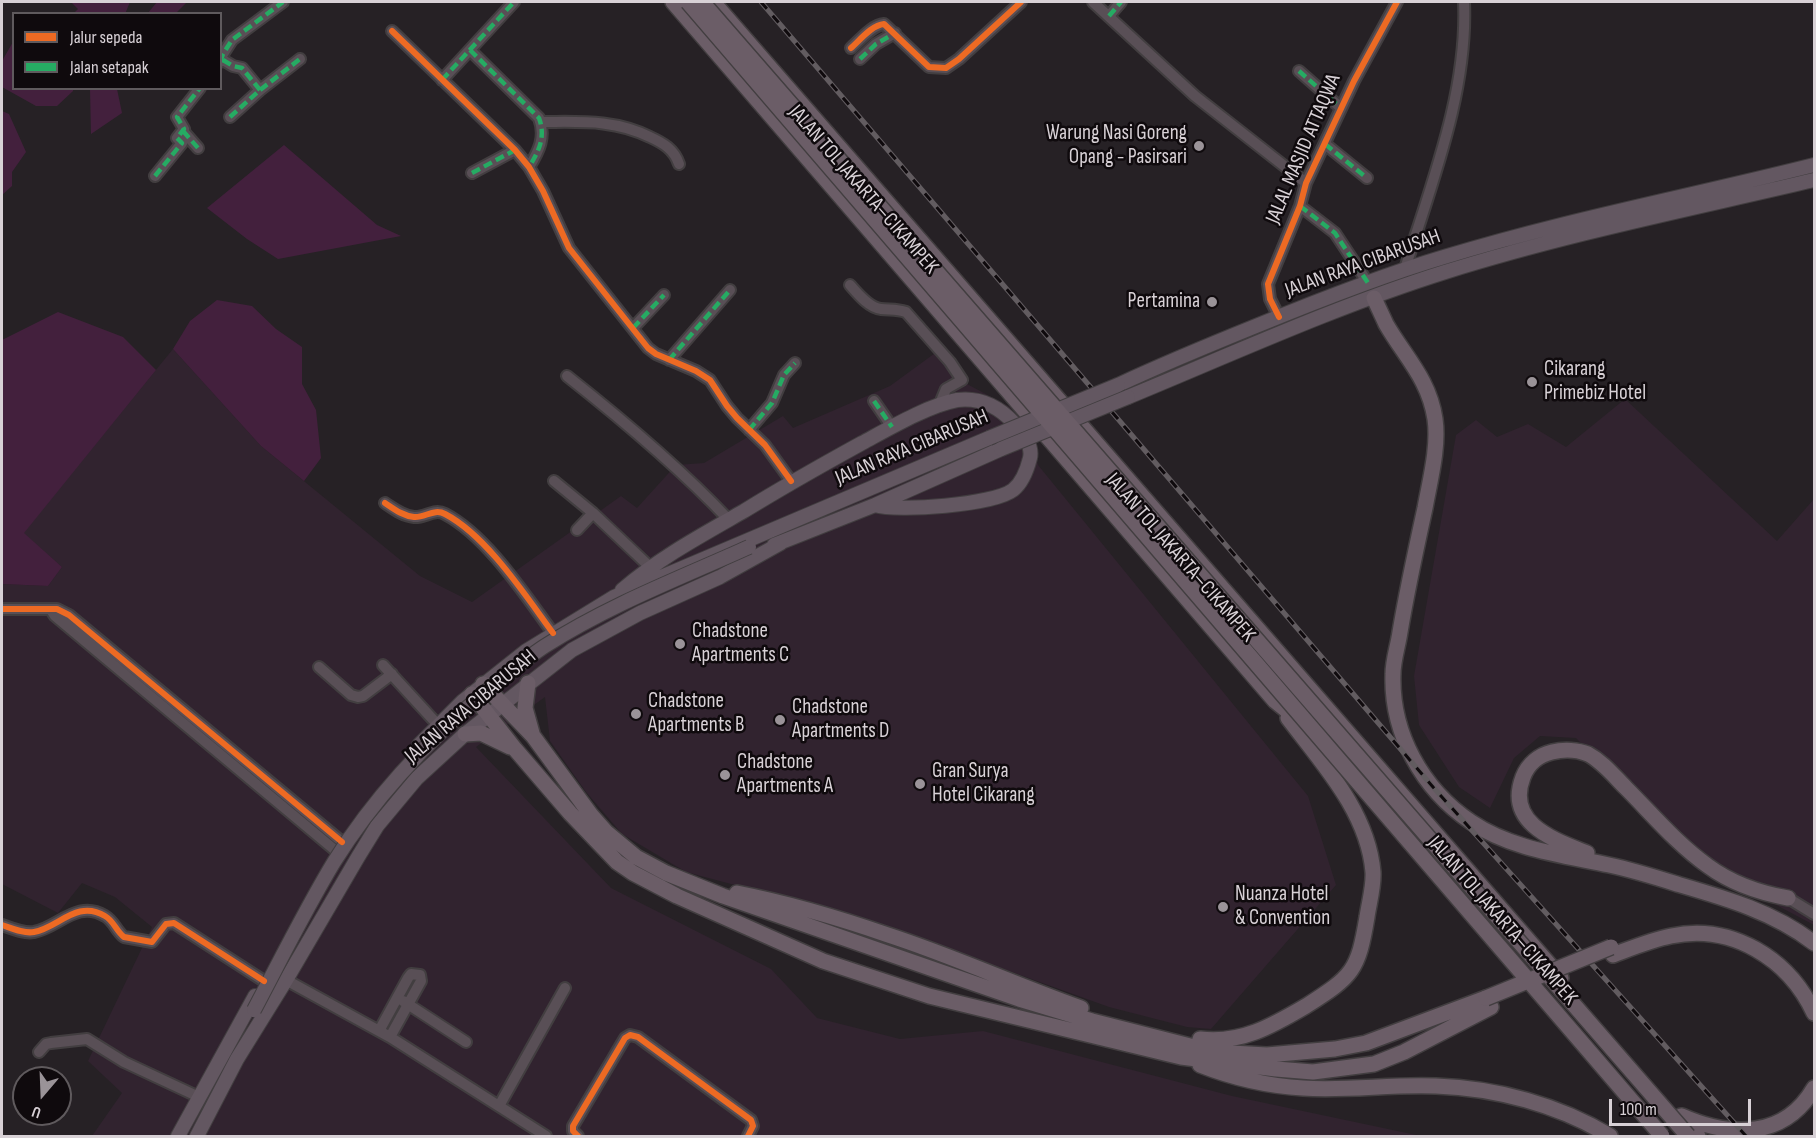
<!DOCTYPE html>
<meta charset="utf-8">
<style>
body{margin:0}
#map{position:relative;width:1816px;height:1138px;overflow:hidden;background:#262125;font-family:"Sofia Sans Condensed",sans-serif}
canvas{display:block}
.frame{position:absolute;inset:0;border:3px solid #d8d1d6;pointer-events:none}
.legend{position:absolute;left:12px;top:12px;width:210px;height:78px;box-sizing:border-box;background:#0f0a0d;border:2px solid #5f5a5d;margin:0;padding:8px 10px;list-style:none;font-size:18px;color:#d8d1d6}
.legend li{display:flex;align-items:center;gap:12px;height:30px}
.legend b{width:30px;border:2px solid #5f5a5d}
.north{position:absolute;left:12px;top:1066px;width:60px;height:60px;box-sizing:border-box;background:#0f0a0d;border:2px solid #5f5a5d;border-radius:50%;rotate:199deg;font-size:16px;font-weight:700;line-height:24px;text-align:center;color:#d8d1d6}
.north::after{content:'';display:block;margin:auto;width:21px;height:27px;background:#9a9398;clip-path:polygon(50% 0,100% 100%,50% 72%,0 100%)}
.scale{position:absolute;left:1609px;top:1099px;width:142px;height:27px;box-sizing:border-box;border:3px solid #d8d1d6;border-top:0;padding-left:8px;font-size:18px;line-height:21px;white-space:nowrap;color:#d8d1d6;-webkit-text-stroke:4px #0f0a0d;paint-order:stroke}
</style>
<div id="map">
<canvas width="1816" height="1138"></canvas>
<div class="frame"></div>
<ul class="legend">
<li><b style="height:8px;background:#ed6a23"></b>Jalur sepeda</li>
<li><b style="height:8px;background:#26ab63"></b>Jalan setapak</li>
</ul>
<div class="north">U</div>
<div class="scale">100 m</div>
</div>
<script>
const g = document.querySelector('canvas').getContext('2d');
g.lineJoin = 'round';
function fill(path, color) {
  g.fillStyle = color;
  g.fill(path, 'evenodd');
}
function strokePath(path, color, width, dash) {
  g.strokeStyle = color;
  g.lineWidth = width;
  g.lineCap = dash ? 'butt' : 'round';
  g.setLineDash(dash || []);
  g.stroke(path);
}
function write(font, color, halo, rows, align = 'center') {
  g.font = font + ' "Sofia Sans Condensed",sans-serif';
  g.lineWidth = 5;
  g.setLineDash([]);
  g.textBaseline = 'middle';
  g.strokeStyle = halo;
  g.fillStyle = color;
  for (const [text, x, y, turn = 0] of rows) {
    g.save();
    g.translate(x, y);
    g.rotate((+turn || 0) * Math.PI / 180);
    g.textAlign = isNaN(turn) ? turn : align;
    if (halo) g.strokeText(text, 0, 0);
    g.fillText(text, 0, 0);
    g.restore();
  }
}
const built = new Path2D(`
 M942,348L967,384L1010,407L1033,445L1038,465L1308,796L1336,885L1211,1029L1187,1027L1109,1007L870,921L686,872L622,834L586,792L550,741L545,697L476,747L611,888L771,969L817,1018L900,1039L983,1031L1232,1096L1421,1136H92L122,1093L88,1061L152,927L115,897L82,883L58,913L2,884V584L48,586L62,567L23,533L173,349L261,446L420,576L472,602L621,496L637,508L676,465L704,463L783,416L793,428L890,386Z
 M1625,399L1777,541L1814,499V925L1716,873L1637,800L1576,738L1540,736L1514,758L1490,808L1459,787L1419,725L1414,676L1456,435L1476,420L1497,437L1528,424L1566,447Z`);
const green = new Path2D(`
 M71,2H130L125,14L74,13L78,9Z
 M157,2H187L176,13H148Z
 M13,42L14,88L73,89V91L57,106H36L2,87V61Z
 M90,89H117L122,113L91,134Z
 M2,111L9,114L26,152L12,172V186L2,195Z
 M284,145L377,225L401,236L278,259L247,239L207,208Z
 M217,300L252,306L276,329L302,347V384L316,410L321,458L304,481L261,446L173,349L190,321Z
 M58,312L123,337L156,370L24,533L62,567L48,586L2,584V340Z`);
const minor = new Path2D(`
 M1093,2L1195,96L1306,183
 M1109,16L1121,2
 M392,31L515,150L529,167L543,191L569,248L648,348L656,354L696,371L710,380L727,406L737,418L765,445L791,481
 M851,48C860,40 872,25 884,24L929,67L946,68L959,59L1021,2
 M470,50L539,118C546,137 539,151 529,167
 M860,59L876,44L895,33
 M223,60L233,66L242,68L260,90
 M220,62L223,54L232,40L283,2
 M1299,71L1341,108
 M442,80L514,2
 M230,117L260,90L300,59
 M541,122C579,122 614,119 650,137C663,143 674,149 679,164
 M183,131L198,148
 M1325,144L1367,178
 M472,173L515,150
 M155,176L182,143L177,138L184,129L177,117L200,88
 M1300,206L1335,233L1368,283
 M1405,269C1431,184 1468,92 1464,2
 M850,285C857,293 869,308 881,309C890,310 897,309 906,312L950,362L962,380L946,389L939,406
 M1279,317L1270,299L1268,284L1300,206L1306,183L1354,81L1397,2
 M633,328L664,295
 M669,360L730,290
 M567,376C624,421 679,467 728,519
 M874,401L892,427
 M749,430L772,403L784,375L795,363
 M554,481L593,513L650,567
 M385,503C394,509 403,516 414,517C425,518 434,508 445,514C487,536 525,595 553,633
 M577,530L593,513
 M2,609H57L69,615L342,842
 M51,610L55,616L336,851
 M383,665L438,725
 M319,667L351,695L358,697L363,696L392,674
 M1788,898L1814,914
 M2,925C11,928 24,934 34,932C58,928 77,899 105,916C114,921 116,931 124,937L152,942L166,924L174,923L264,981
 M286,980L390,1037L546,1136
 M403,1001L466,1042
 M379,1031L408,978L411,974L420,975L421,981L390,1037
 M39,1052L46,1044L51,1043L87,1039L124,1062L199,1097
 M499,1106L565,988
 M578,1136L573,1131V1126L625,1038L630,1035L638,1037L751,1120L753,1126L748,1136`);
const major = new Path2D(`
 M1118,385C1163,364 1209,345 1256,326C1317,301 1380,276 1444,257C1565,220 1691,196 1814,165
 M1128,397C1232,354 1337,306 1445,272C1566,234 1691,209 1814,180
 M774,545L875,505L1001,449
 M622,590C659,558 702,535 744,511C783,487 822,465 862,443C888,429 929,405 957,400C980,397 999,407 1014,423C1022,432 1033,445 1030,458C1027,470 1022,483 1013,490C993,505 898,512 875,505
 M419,745L463,701L526,651L614,597L989,438
 M178,1136L255,996
 M197,1136L237,1059L286,980L358,857L377,826L417,778L465,734L572,650L640,613L720,577L781,543`);
const highway = new Path2D(`
 M673,2L1275,701L1301,722
 M713,2L1561,978
 M1374,298C1378,307 1382,315 1386,324C1405,357 1429,379 1435,419C1439,447 1430,480 1425,508C1416,549 1407,590 1400,632C1398,646 1393,660 1393,674C1391,733 1422,789 1471,822C1511,849 1562,855 1609,865C1632,870 1655,877 1677,884C1725,898 1774,912 1814,943
 M528,683L525,708L532,733
 M483,684L533,736L591,815L606,832L636,857L666,873L723,896L1019,999L1092,1021L1198,1048L1231,1053L1267,1055L1335,1049L1366,1043L1486,998
 M472,694L515,749L570,813L617,862L633,873L677,896L823,961L929,996L1181,1057L1276,1069L1313,1072L1374,1064L1404,1052L1491,1007
 M465,734L481,733L510,747
 M1587,853C1555,840 1505,824 1523,777C1528,764 1539,755 1552,752C1564,749 1578,750 1588,754C1603,762 1614,776 1626,788C1652,814 1677,844 1708,866C1731,883 1760,893 1788,898
 M737,893C788,903 839,918 888,935C953,956 1016,985 1081,1008
 M1613,955C1632,948 1651,940 1671,936C1732,923 1789,959 1814,1013
 M1200,1039C1241,1044 1272,1026 1306,1006C1353,976 1358,971 1367,917C1369,903 1374,886 1373,872C1368,812 1322,763 1288,718
 M1200,1065C1233,1078 1267,1086 1303,1088C1347,1091 1392,1084 1436,1086C1496,1088 1559,1105 1610,1136
 M1681,1116L1698,1136
 M1682,1116C1732,1138 1785,1138 1814,1088`);
const rail = new Path2D(`
 M761,2L1433,787L1746,1136`);
const majorBridge = new Path2D(`
 M989,438L1118,385
 M1001,449L1128,397
 M254,1010C280,961 305,910 334,862C375,796 428,740 488,690C507,675 525,659 545,646C609,605 680,578 749,547`);
const highwayBridge = new Path2D(`
 M688,2L1662,1136
 M702,2L1688,1136
 M1486,998L1611,947`);
const quiet = new Path2D(`
 M1109,16L1121,2
 M470,50L539,118C546,137 539,151 529,167
 M860,59L876,44L895,33
 M223,60L233,66L242,68L260,90
 M220,62L223,54L232,40L283,2
 M1299,71L1341,108
 M442,80L514,2
 M230,117L260,90L300,59
 M183,131L198,148
 M1325,144L1367,178
 M472,173L515,150
 M155,176L182,143L177,138L184,129L177,117L200,88
 M1300,206L1335,233L1368,283
 M633,328L664,295
 M669,360L730,290
 M874,401L892,427
 M749,430L772,403L784,375L795,363`);
const cycleway = new Path2D(`
 M392,31L515,150L529,167L543,191L569,248L648,348L656,354L696,371L710,380L727,406L737,418L765,445L791,481
 M851,48C860,40 872,25 884,24L929,67L946,68L959,59L1021,2
 M1279,317L1270,299L1268,284L1300,206L1306,183L1354,81L1397,2
 M385,503C394,509 403,516 414,517C425,518 434,508 445,514C487,536 525,595 553,633
 M2,609H57L69,615L342,842
 M2,925C11,928 24,934 34,932C58,928 77,899 105,916C114,921 116,931 124,937L152,942L166,924L174,923L264,981
 M578,1136L573,1131V1126L625,1038L630,1035L638,1037L751,1120L753,1126L748,1136`);
const markers = [
 [1199,146,6,"#9a9398"],
 [1212,302,6,"#9a9398"],
 [1532,382,6,"#9a9398"],
 [680,644,6,"#9a9398"],
 [636,714,6,"#9a9398"],
 [780,720,6,"#9a9398"],
 [725,775,6,"#9a9398"],
 [920,784,6,"#9a9398"],
 [1223,907,6,"#9a9398"]
];
const poiNames = [
 ["Warung Nasi Goreng",1187,134,"right"],
 ["Opang - Pasirsari",1187,158,"right"],
 ["Pertamina",1200,302,"right"],
 ["Cikarang",1544,370],
 ["Primebiz Hotel",1544,394],
 ["Chadstone",692,632],
 ["Apartments C",692,656],
 ["Chadstone",648,702],
 ["Apartments B",648,726],
 ["Chadstone",792,708],
 ["Apartments D",792,732],
 ["Chadstone",737,763],
 ["Apartments A",737,787],
 ["Gran Surya",932,772],
 ["Hotel Cikarang",932,796],
 ["Nuanza Hotel",1235,895],
 ["& Convention",1235,919]
];
const streetNames = [
 ["JALAL MASJID ATTAQWA",1304,149,-67],
 ["JALAN TOL JAKARTA–CIKAMPEK",863,190,49],
 ["JALAN RAYA CIBARUSAH",1363,264,-20],
 ["JALAN RAYA CIBARUSAH",912,448,-23],
 ["JALAN TOL JAKARTA–CIKAMPEK",1180,558,49],
 ["JALAN RAYA CIBARUSAH",471,707,-40],
 ["JALAN TOL JAKARTA–CIKAMPEK",1502,921,49]
];
fill(built, '#31232f');
fill(green, '#43203d');
strokePath(minor, '#423e40', 14);
strokePath(major, '#423e40', 16);
strokePath(highway, '#423e40', 18);
strokePath(minor, '#594f56', 10);
strokePath(major, '#635761', 14);
strokePath(highway, '#6b5d67', 15);
strokePath(rail, '#625c60', 5);
strokePath(rail, '#0f0a0d', 3, [9]);
strokePath(majorBridge, '#423e40', 16, []);
strokePath(highwayBridge, '#423e40', 18, []);
strokePath(majorBridge, '#635761', 14);
strokePath(highwayBridge, '#6b5d67', 15);
strokePath(quiet, '#26ab63', 4.5, [9, 4.5]);
strokePath(cycleway, '#ed6a23', 6);
for (const [x, y, r, color] of markers) {
  const dot = new Path2D();
  dot.arc(x, y, r, 0, 2 * Math.PI);
  g.fillStyle = color;
  g.fill(dot);
  strokePath(dot, '#0f0a0d', 2);
}
write('21px', '#d8d1d6', '#0f0a0d', poiNames, 'left');
write('21px', '#d8d1d6', '#0f0a0d', streetNames);
</script>
